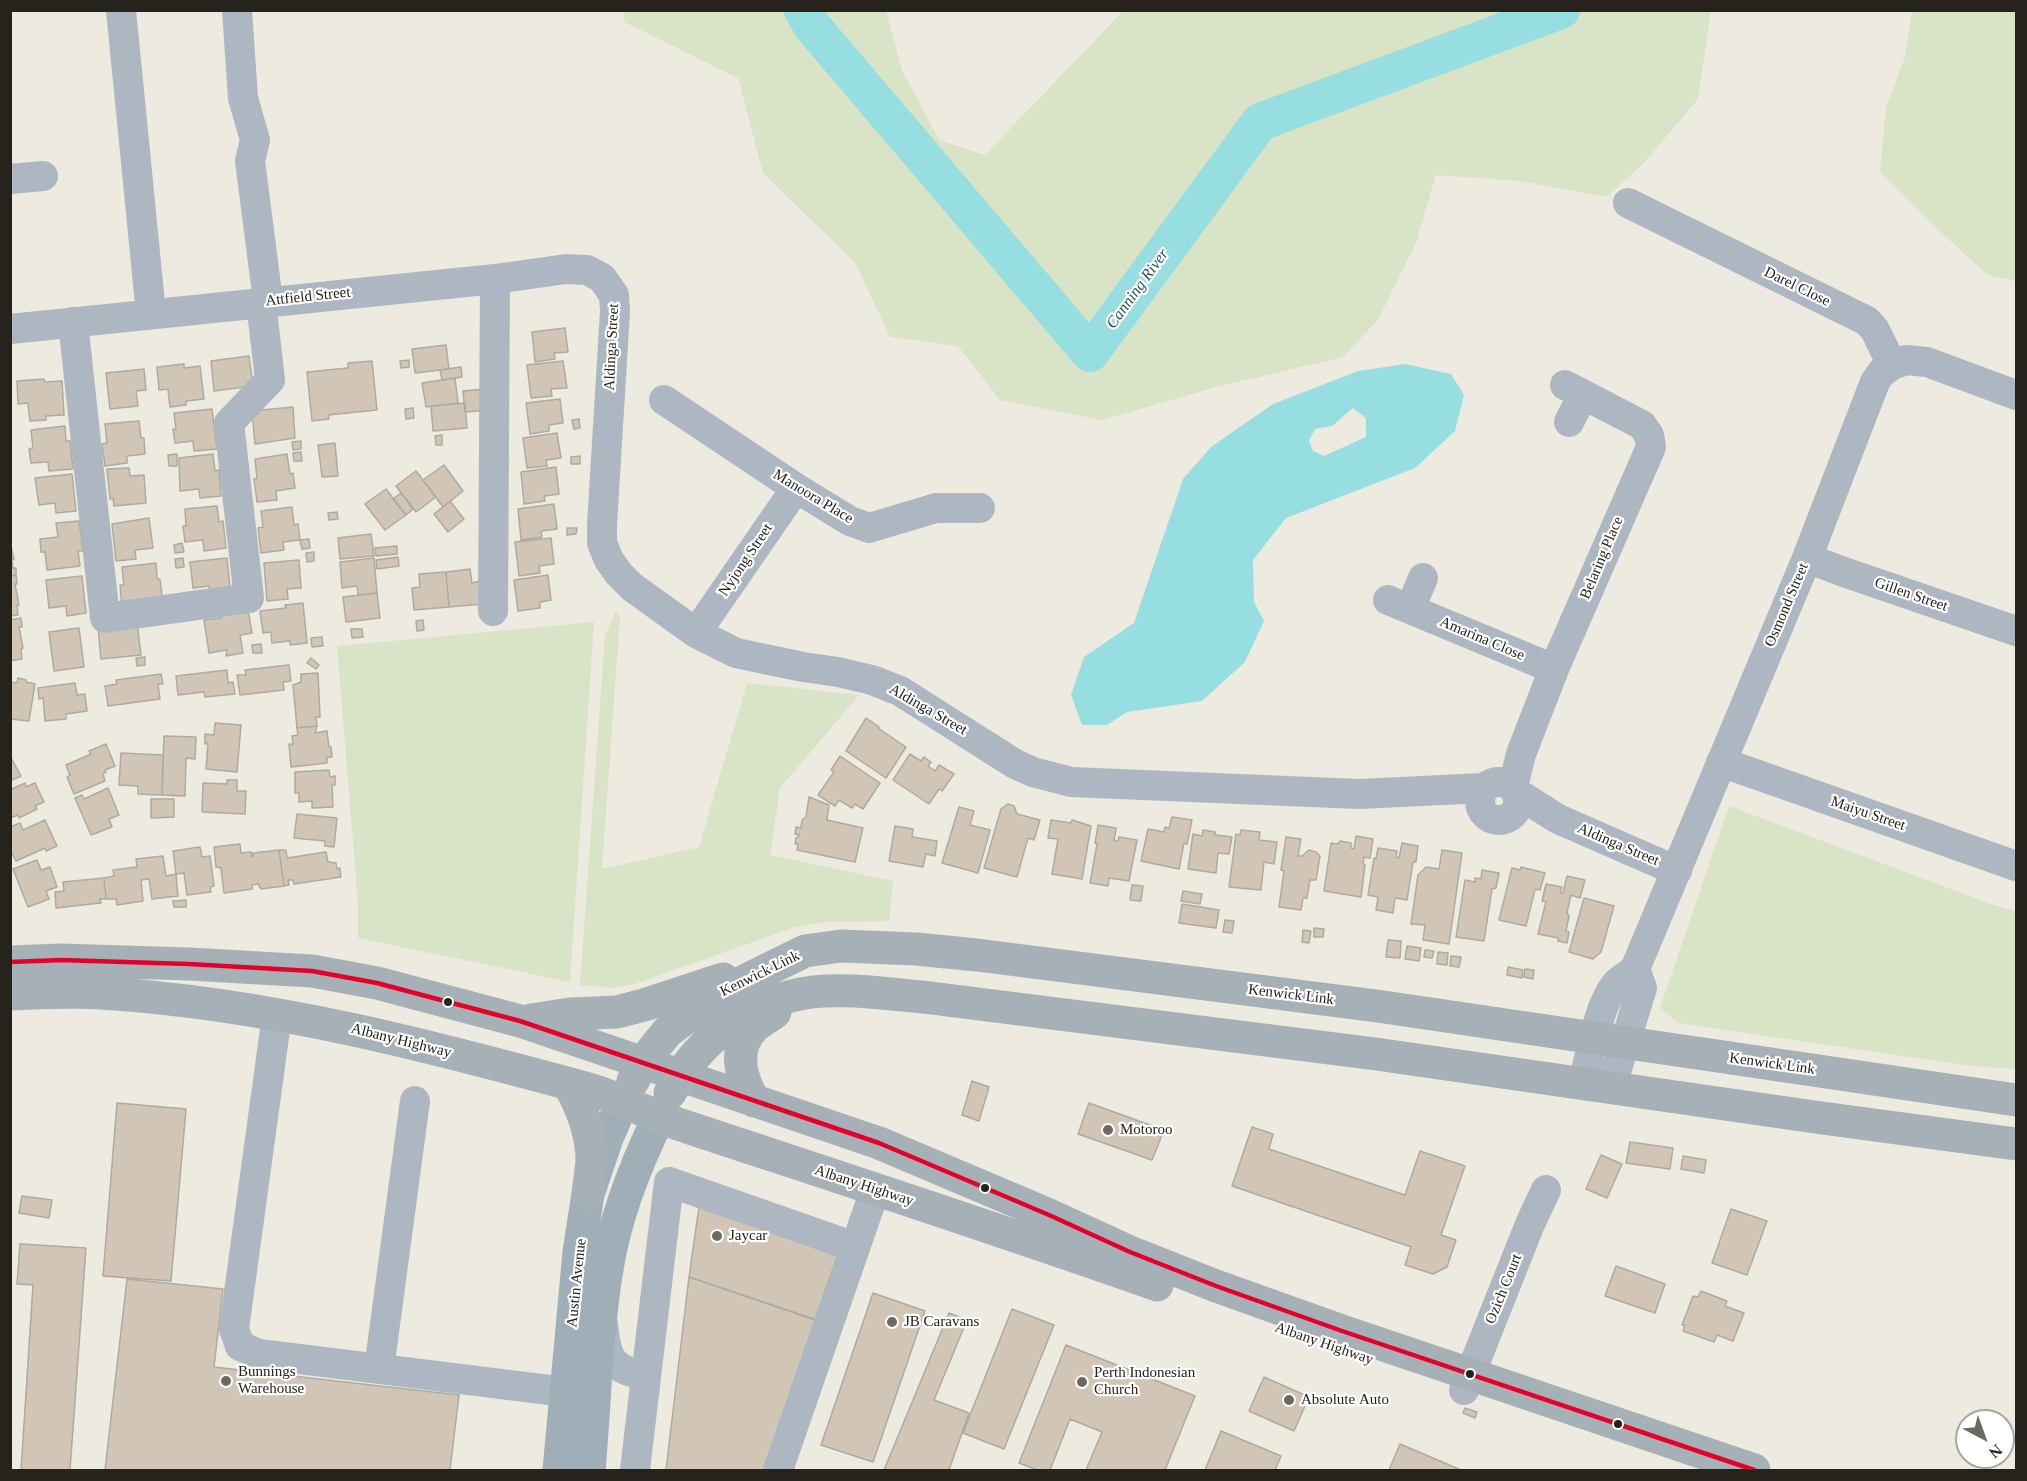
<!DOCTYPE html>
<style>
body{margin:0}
#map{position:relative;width:2027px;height:1481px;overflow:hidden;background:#edeadf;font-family:Georgia,serif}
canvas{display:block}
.frame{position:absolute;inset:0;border:12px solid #25231c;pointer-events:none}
.north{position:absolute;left:1955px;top:1409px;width:60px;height:60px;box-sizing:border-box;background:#fff;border:2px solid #a8a7a4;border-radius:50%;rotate:139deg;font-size:16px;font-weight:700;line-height:24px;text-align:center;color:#25231c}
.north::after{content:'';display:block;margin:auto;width:21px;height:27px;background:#6b6960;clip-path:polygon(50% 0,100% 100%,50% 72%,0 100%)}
</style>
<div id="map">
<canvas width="2027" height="1481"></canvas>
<div class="frame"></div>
<div class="north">N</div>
</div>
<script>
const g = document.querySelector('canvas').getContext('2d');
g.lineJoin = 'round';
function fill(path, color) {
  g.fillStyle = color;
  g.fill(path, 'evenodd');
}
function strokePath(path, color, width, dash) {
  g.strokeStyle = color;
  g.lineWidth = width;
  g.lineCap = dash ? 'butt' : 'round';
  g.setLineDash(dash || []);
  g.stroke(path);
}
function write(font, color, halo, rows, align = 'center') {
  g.font = font + ' Georgia,serif';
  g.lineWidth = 4.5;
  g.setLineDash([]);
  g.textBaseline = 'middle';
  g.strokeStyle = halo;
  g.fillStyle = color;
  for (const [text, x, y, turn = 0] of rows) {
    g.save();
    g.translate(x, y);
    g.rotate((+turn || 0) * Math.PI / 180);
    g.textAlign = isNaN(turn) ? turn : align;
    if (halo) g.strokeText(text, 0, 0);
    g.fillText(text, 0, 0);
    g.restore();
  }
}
const green = new Path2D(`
 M624,11H886L902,70L939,140L985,155L1123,11H1711L1698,99L1642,165L1606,197L1520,181L1436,175L1416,243L1378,320L1343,357L1217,387L1102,420L1000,400L958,346L890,337L856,264L763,173L738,78L624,22Z
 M1912,11H2016V281L1987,275L1931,223L1880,171L1886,107L1905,57Z
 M616,611L620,616L602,869L699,847L747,683L859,695L780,788L770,855L893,881L889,921L828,922L795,927L632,985L613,988L580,985L605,635Z
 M594,622L570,982L358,938V903L337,646Z
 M1729,806L1994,905L2016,911V1069L1971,1066L1678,1023L1660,1008Z`);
const water = new Path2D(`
 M1405,364L1451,374L1464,395L1455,431L1415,468L1286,518L1253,560L1254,602L1264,621L1245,662L1202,701L1127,712L1107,725H1082L1071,695L1084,657L1134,623L1183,479L1211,447L1273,404L1358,371ZM1353,408L1366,418V437L1324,456L1313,451L1309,441L1315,429L1332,426Z`);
const river = new Path2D(`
 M803,10L812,26L1090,353L1260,122L1561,10`);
const building = new Path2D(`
 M565,328L568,352L554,353L555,359L535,362L532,332Z
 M446,345L449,369L415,373L412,349Z
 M249,356L253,386L214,391L211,361Z
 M409,360V367L401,368L400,361Z
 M372,361L377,410L328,415L329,419L312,421L307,372L348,368V363Z
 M563,361L567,388L551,389L552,396L531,398L527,365Z
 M184,364V368L200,366L204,399L186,401V405L170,407L168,389L159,390L157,367Z
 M461,367L462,377L442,380L440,370Z
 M144,369L146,390L136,391L138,406L110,409L106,373Z
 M455,378L458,403L426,407L422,383Z
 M44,379L45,382L62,381L64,415L46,416V420L30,421L28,403L18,404L17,381Z
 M486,389L488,410L465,412L463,391Z
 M560,399L563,423L549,425V431L530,434L526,403Z
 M465,403L467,428L433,431L431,406Z
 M293,407L295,438L255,444L252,411Z
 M413,408L414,418L406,419L405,409Z
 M212,409L217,449L194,451L193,441L175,443L173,429L176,430L174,413Z
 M579,419L580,428L574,429L572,420Z
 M139,421L141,438H144L145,454L127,456V463L105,466L102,444L107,443L105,424Z
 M65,426L66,441H70L73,469L49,471L48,462L31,463L29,449L33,448L31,430Z
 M557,433L561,458L546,460L547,466L527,468L523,438Z
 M442,435V445H436L435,436Z
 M301,441V449L293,450L292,442Z
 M335,443L338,476L322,477L318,445Z
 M301,452L302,461H294L293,453Z
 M177,454V466H169L168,455Z
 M213,454L215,471L219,470L221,496L200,498L199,489L180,491L179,458Z
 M287,454L290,474L293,473L295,488L276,491L277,500L257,502L254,479L257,478L255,459Z
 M580,456V464H571V457Z
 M444,465L463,491L443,507L423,480Z
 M556,467L559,494L544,496L545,501L524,504L521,472Z
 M129,468L130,476L144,475L146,503L114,506L113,498L110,499L107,469Z
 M416,471L436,497L416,512L396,486Z
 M72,474L76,511L56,513L55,503L39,505L35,478Z
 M386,489L406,515L385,530L365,504Z
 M401,493L413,509L406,515L393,499Z
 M450,501L464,519L448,532L434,514Z
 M554,504L557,529L541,531L542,537L521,540L518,509Z
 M217,506L219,522L223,521L226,548L204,551L203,540L185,542L183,526H186L185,509Z
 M292,507L294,525L298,524L300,540L283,542L284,550L261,553L258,528L263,527L261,511Z
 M337,512L338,519L329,520L328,513Z
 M149,518L153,548L135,550L136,559L116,561L112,524Z
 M79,521L83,551H78L80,566L47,570L45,552H41L40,539L58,537L56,523Z
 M567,528H577L576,534L567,535Z
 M371,534L374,556L340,559L338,538Z
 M551,538L554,564L539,566L540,573L519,576L515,542Z
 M309,539L310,548L302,549L300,540Z
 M10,542L14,559L12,560L13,568H16V575L10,576Z
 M182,543L184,552L175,553L174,545Z
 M397,546V554L376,556L375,548Z
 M314,552V561L307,562L306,553Z
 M398,557L399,566L377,569L376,560Z
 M183,558L184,567L176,568L175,559Z
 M227,558L231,595L210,598L209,586L193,588L190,562Z
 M374,558L377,593L358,595L357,586L342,588L340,562Z
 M299,560L301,588L287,589L288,599L267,601L264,563Z
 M156,563L157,579H160L162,596L122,608L120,585H124L122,567Z
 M470,569L472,583L481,581L483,604L449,607L446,572Z
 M446,572L449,607L414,610L412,588L420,587L419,574Z
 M16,575L17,584H15L19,605H17L18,615L10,616V576Z
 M548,575L551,600L540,602V608L518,611L514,580Z
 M82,576L86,613L67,616L66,606L49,608L46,580Z
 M377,593L380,618L346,622L343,597Z
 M303,603L307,643L290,645V641L272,643L271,632L263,633L260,611L286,608L285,605Z
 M248,610L252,633L240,635L243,653L226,656L227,650L209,653L204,620L221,618V614Z
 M21,618L22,627H19L23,648L21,649L22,659L10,661V620Z
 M423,620L424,630L417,631L416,621Z
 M137,623L141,655L101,659L98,627Z
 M79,628L84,667L54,671L49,632Z
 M351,629H362L363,637L352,638Z
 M322,637L323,646L312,647L311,638Z
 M261,644L262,653H253L252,645Z
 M145,657V665L137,666L136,658Z
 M311,658L319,665L316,669L307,663Z
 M289,665L291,681L283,682L284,690L240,695L237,675H246L245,670Z
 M227,670L228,683L233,682L235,694L205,697L204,692L178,695L176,676Z
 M318,673L320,717H316L317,726L297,728L293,685L301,682V674Z
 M161,674L163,684H158L160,699L108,706L105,686L117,684L116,680Z
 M18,678L26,680V682L35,684L29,721L10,719V682L17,683Z
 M75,683L77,695L85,694L87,711L66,714V719L45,721L43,698L39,699L38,688Z
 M866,718L879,727L878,728L906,747L886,778L846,751Z
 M215,723L241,725L237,772L206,769L208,743L205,744V734L214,735Z
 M317,726L315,733L327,731L329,747H331L332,757H327V763L291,767L289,744H293L292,736L298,735L297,728Z
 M164,736L196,737L195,759L186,758L185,796L162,795Z
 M106,744L115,766L105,770L106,772L103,774L105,781L74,794L67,777L70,775L66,765L91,754L89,751Z
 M121,753L163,755L162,795L138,794V786L119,785Z
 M910,754L921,761L924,757L931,762L928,766L935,771L939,765L954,774L942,791L939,789L929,804L893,780Z
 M10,756L21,776L10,781Z
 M840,756L880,783L863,809L855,804L852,808L839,800L835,806L818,795L834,772L831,770Z
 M329,770L330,777L335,776V785H332L333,807L312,808V801L299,802V793H295V772Z
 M227,780H237V791H246L245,814L202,812L203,783L227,784Z
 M25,783L26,787L35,783L44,802L35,806L37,809L19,818L18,815L10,818V790Z
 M108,788L119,815L109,819L112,827L91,835L75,798L82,795L84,799Z
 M809,797L829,805L827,820L863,828L855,862L797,850L798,844H795L796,838L800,835L795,834L796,827L801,828L802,820L806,817Z
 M151,799H174V817L151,818Z
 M1008,804L1014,806L1017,814L1040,820L1034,840L1028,838L1017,877L984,868L1001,809Z
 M959,807L974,811L970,825L990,830L978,873L942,863Z
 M297,814L337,818L334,847L325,846V841L294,838Z
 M1172,817L1192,820L1187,844L1184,843L1179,869L1141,861L1148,829L1164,832L1165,827L1169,828Z
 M45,820L57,846L46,851L45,848L16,861L10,849V827L20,823L23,830Z
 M1051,820L1071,823L1072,820L1091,826L1082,879L1052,874L1058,839L1048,838Z
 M1098,825L1116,828L1114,841H1118L1119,837L1137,840L1129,881L1109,878L1108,886L1090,883L1097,844L1095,843Z
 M895,826L913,829L912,837L937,841L935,856L926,854L923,867L889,861Z
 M1203,830L1215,832V835L1232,837L1229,854L1218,853L1216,873L1188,869L1193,834L1202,836Z
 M1241,830L1260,832L1259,840L1277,842L1274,864L1264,862L1261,890L1229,887L1236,834L1240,835Z
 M1356,836L1373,839L1370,858L1364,857L1363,864L1365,865L1361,897L1324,891L1331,843L1338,844L1340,841L1351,843V848L1354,849Z
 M1286,837L1301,839L1298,856H1303L1304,854L1309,850L1316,852L1320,856L1316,880H1310L1307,898H1303L1301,910L1279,907L1284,871L1281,870Z
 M1402,843L1418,846L1416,862H1413L1407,900L1395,898L1393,913L1376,910L1378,897L1368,895L1374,858L1376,859L1378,848L1397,851L1396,857L1399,858Z
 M240,844L241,853L251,852L252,857H253V853L279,850L284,886L261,889L258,884L252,885V889L224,893L221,868L216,867L214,847Z
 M200,847L202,857L210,856L214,886L210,887L211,892L187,895L184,873L176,874L173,851Z
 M279,850H286L287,858L326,852L328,862L336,863L337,869L340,868L341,877L294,884L293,880H288L289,885L284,886Z
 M1442,850L1462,853L1449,944L1423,940L1425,925L1411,924L1418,875L1426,867L1439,869Z
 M163,856L166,876L176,874L178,896L152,899L149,879L141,880L143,901L117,905L116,899H106L104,878L114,876L113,870L137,867L136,859Z
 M37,860L41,870L50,867L57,887L46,891L49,899L28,907L13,869Z
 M1521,867L1545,873L1540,890L1535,889L1526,926L1499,920L1512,868L1520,870Z
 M1482,870L1499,873L1496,888L1492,889L1484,941L1456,937L1465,880L1475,882V878L1481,879Z
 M1567,876L1585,880L1580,898L1571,895L1567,913L1569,916L1566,931L1569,932L1567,943L1558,941V938L1538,934L1546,902L1542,901L1546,884L1562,887L1560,892L1563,893Z
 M104,878L106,899H100L101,903L56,908L55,892L64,891L63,882Z
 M1132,885L1143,886L1141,901L1130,900Z
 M1183,891L1202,894L1200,904L1181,901Z
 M1584,898L1614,906L1601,952L1593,959L1569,952Z
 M186,900V907H174L173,901Z
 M1182,904L1219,910L1216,928L1179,923Z
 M1225,920L1234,921L1232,933L1223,932Z
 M1314,928L1324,929L1323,937H1314Z
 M1303,930L1311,931L1309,943L1302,942Z
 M1388,940L1401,941L1400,958L1386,957Z
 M1407,946L1421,948L1419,961L1405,959Z
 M1425,950L1434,951L1432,958L1424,957Z
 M1438,952L1448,953L1447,965L1437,964Z
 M1451,956L1461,957L1459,967L1450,966Z
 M1508,967L1523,970L1522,978L1507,975Z
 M1525,969L1534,970L1533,979L1524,977Z
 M972,1081L989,1087L979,1121L962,1115Z
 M117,1103L186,1109L171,1281L103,1276Z
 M1089,1103L1164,1130L1152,1160L1078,1134Z
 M1252,1127L1273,1134L1269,1149L1405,1195L1420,1151L1465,1166L1441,1235L1456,1240L1447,1267L1433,1274L1405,1265L1411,1247L1232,1186Z
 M1630,1142L1673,1148L1670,1169L1626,1163Z
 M1601,1155L1622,1164L1607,1198L1586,1189Z
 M1683,1156L1706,1160L1704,1173L1681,1169Z
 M22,1196L52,1200L49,1218L19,1213Z
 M699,1207L844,1257L821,1322L689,1277Z
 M1731,1209L1767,1221L1747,1275L1712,1263Z
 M20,1244L86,1248L70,1470H21L33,1285L17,1284Z
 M1616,1266L1665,1284L1655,1313L1605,1296Z
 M689,1277L817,1320L766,1470H666Z
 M127,1279L223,1289L214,1367L459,1395L450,1470H105Z
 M1701,1291L1727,1301L1725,1306L1744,1313L1733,1341L1717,1335L1714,1342L1683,1331L1685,1325H1682L1693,1296L1698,1297Z
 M873,1293L925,1311L873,1462L821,1445Z
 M1012,1309L1054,1325L1004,1449L963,1433Z
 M949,1313L967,1320L934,1400L969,1413L949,1470H884Z
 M1066,1345L1195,1396L1165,1470H1086L1102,1432L1070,1419L1050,1470H1037L1019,1463Z
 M1264,1377L1309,1397L1294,1431L1249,1411Z
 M1465,1408L1477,1412L1475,1418L1463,1413Z
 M1221,1431L1281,1456L1275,1470H1205Z
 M1400,1444L1461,1470H1389Z`);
const minor = new Path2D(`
 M121,10L151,314
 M237,10L243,98L255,140L250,161L268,301
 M10,179L43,176
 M1628,203L1867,321L1875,330L1892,365
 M73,322L105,618L249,598L229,423L270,380L261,302
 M10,329L495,279L566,269L587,270L602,278L614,295L615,311L602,525V543L609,560L619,574L632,587L696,633L736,653L803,667L838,672L872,680L900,691L1015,764L1033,772L1071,782L1359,794L1484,788
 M664,400L796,488L850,521L869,528L936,508H980
 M1569,422L1583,395
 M1807,558L1841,571L2016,631
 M1388,600L1554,669
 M1410,609L1423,578
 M493,611L495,279
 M696,633L796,488
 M1721,762L2016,866
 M1480 801a19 19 0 1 1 38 0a19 19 0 1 1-38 0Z
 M1513,787L1521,754L1554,669L1651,447L1649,435L1642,425L1565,385
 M1517,793L1558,819L1677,871
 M277,1015L234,1329L240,1346L259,1354L590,1395
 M1583,1085C1589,1059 1599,1002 1617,983C1622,978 1630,974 1635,969L1807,558L1875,382L1881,373L1892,365L1906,360L1927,362L2016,395
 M1611,1088L1642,988L1635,969
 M603,1324C606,1358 612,1371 646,1375
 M379,1369L415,1101
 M1464,1390L1530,1224L1546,1190
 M635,1470L669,1182L855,1247
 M778,1470L875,1190`);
const major = new Path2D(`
 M559,1470L579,1252L588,1194L607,1138L623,1101
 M589,1470C595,1404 596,1335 607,1269C615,1217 636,1164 659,1117`);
const highway = new Path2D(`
 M10,962L61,960L189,964L312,971L377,983L520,1021L879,1143L1049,1215L1130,1252L1216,1286L1342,1331L1754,1470
 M10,994C40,993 70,991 100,993C268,1003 431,1046 592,1090C624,1100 654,1117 687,1127C844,1179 1001,1230 1157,1285
 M531,1020L570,1014L617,1012L644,1005L723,979
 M633,1081L643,1062L667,1032L720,993L805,951L841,946L916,949L977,955L1377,1006L2016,1100
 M569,1085C582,1107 592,1135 592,1161C591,1172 589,1183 588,1194
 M670,1093C698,1039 751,1000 812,992C848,988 886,994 923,997L1376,1054L1822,1118L2016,1144
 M754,1101C740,1077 732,1048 755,1026C761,1021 769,1017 775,1012`);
const bus1 = new Path2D(`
 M10,962L61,960L189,964L312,971L377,983L520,1021L879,1143L1049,1215L1130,1252L1216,1286L1342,1331L1754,1470`);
const markers = [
 [448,1002,5,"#25231c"],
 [1108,1130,6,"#6b6960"],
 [985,1188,5,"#25231c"],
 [717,1236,6,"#6b6960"],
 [892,1322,6,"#6b6960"],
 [1470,1374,5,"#25231c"],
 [226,1381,6,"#6b6960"],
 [1082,1382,6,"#6b6960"],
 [1289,1400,6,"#6b6960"],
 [1618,1424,5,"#25231c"]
];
const streetNames = [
 ["Darel Close",1797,287,26],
 ["Attfield Street",308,297,-6],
 ["Aldinga Street",612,347,-87],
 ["Manoora Place",813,497,31],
 ["Belaring Place",1602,558,-67],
 ["Nyjong Street",746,560,-56],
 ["Gillen Street",1911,595,19],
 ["Osmond Street",1787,605,-67],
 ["Amarina Close",1482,639,23],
 ["Aldinga Street",928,710,30],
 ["Maiyu Street",1868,814,19],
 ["Aldinga Street",1618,845,23],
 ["Kenwick Link",760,974,-26],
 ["Kenwick Link",1291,995,7],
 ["Albany Highway",401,1041,14],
 ["Kenwick Link",1772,1064,8],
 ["Albany Highway",864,1186,18],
 ["Austin Avenue",577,1283,-84],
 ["Ozich Court",1504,1289,-68],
 ["Albany Highway",1324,1344,19]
];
const poiNames = [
 ["Motoroo",1120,1130],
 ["Jaycar",729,1236],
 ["JB Caravans",904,1322],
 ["Bunnings",238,1372],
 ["Warehouse",238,1389],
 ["Perth Indonesian",1094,1373],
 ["Church",1094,1390],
 ["Absolute Auto",1301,1400]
];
const waterNames = [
 ["Canning River",1138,289,-54]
];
fill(green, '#d9e4c6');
fill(water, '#97dee0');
strokePath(river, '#97dee0', 38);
fill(building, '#d1c6b5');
strokePath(building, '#adaaa1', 1.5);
strokePath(minor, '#acb7c1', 30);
strokePath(major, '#a0aeb7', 33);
strokePath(highway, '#a6b1b7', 33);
strokePath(bus1, '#e4002b', 4.5);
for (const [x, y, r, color] of markers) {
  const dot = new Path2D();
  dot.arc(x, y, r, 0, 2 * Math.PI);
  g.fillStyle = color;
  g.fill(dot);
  strokePath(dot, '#fff', 2);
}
write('15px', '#25231c', '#fff', streetNames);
write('15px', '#25231c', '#fff', poiNames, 'left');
write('italic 16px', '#225053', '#fff', waterNames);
</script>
